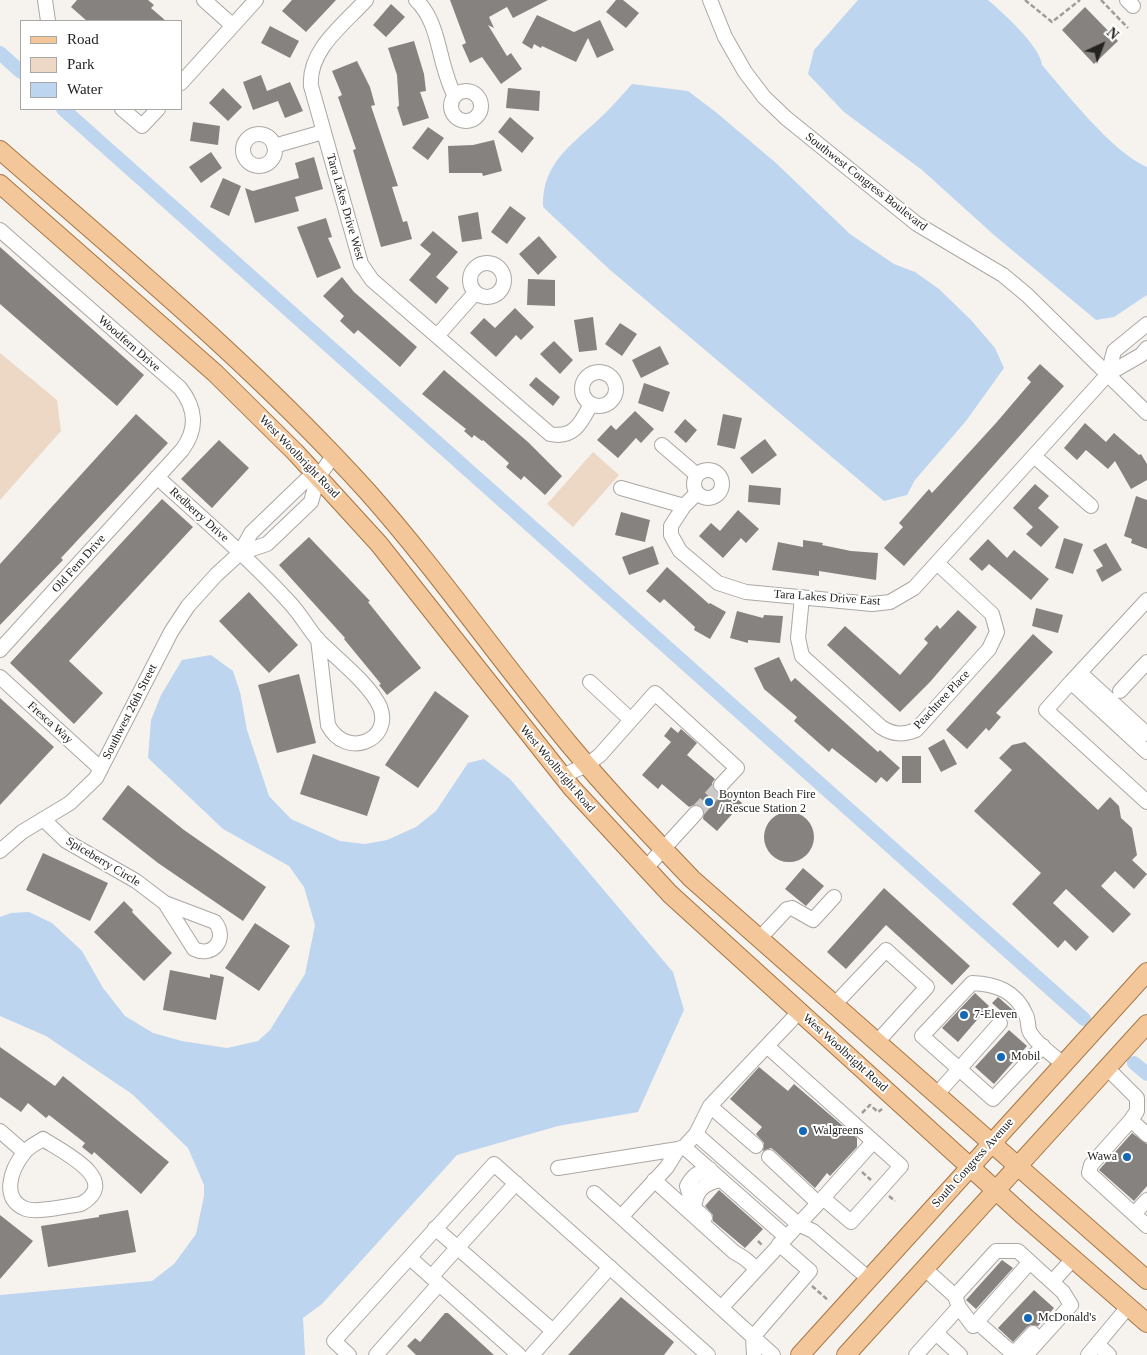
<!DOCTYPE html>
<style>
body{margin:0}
#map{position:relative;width:1147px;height:1355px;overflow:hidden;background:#f6f3ef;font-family:"Times New Roman",serif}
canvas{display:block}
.legend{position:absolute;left:20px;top:20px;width:162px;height:90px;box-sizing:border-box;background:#fff;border:1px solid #a7a7a6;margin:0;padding:6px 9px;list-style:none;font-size:15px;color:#242321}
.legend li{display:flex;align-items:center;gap:10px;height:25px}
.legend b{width:25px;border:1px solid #a7a7a6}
.north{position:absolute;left:1077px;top:20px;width:50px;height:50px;-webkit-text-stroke:4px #fff;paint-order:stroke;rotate:43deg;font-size:14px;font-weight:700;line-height:20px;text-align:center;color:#242321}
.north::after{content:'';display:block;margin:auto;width:18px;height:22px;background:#242321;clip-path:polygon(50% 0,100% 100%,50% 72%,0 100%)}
</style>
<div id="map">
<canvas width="1147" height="1355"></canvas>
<ul class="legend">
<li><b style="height:6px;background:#f3c799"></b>Road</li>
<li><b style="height:14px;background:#ecd8c5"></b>Park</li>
<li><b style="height:14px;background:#bed5ef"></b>Water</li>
</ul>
<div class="north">N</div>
</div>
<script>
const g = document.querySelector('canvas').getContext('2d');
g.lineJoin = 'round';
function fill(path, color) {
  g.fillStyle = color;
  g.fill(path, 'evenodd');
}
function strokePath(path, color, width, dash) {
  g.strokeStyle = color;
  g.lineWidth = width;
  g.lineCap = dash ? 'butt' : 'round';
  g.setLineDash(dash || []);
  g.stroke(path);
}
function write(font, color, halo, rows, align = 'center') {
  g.font = font + ' "Times New Roman",serif';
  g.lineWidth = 4;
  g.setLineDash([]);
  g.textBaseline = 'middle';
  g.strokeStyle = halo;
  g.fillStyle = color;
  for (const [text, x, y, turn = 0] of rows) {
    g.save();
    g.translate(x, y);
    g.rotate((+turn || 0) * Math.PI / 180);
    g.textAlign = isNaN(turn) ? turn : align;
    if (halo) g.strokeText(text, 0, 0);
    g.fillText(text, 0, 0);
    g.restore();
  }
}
const green = new Path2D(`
 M0,353L57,400L61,431L0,500Z
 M593,452L619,475L573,527L547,504Z`);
const water = new Path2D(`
 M858,0H988C1002,12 1041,47 1042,65C1067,94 1113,153 1147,167V295L1114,317L1096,320L994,235L922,170L844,112L808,74L814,50Z
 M632,84L688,91L717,113L776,163L850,234L894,264L915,272L939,289L971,320L995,348L1004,368L966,421L915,480L907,495L884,501L609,269L543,207C542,164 569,147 598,120C610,109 621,96 632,84Z
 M211,655L233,671L240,692L247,730L269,796L291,819L340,841L365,844L387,840L416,827L436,811L468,763L484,759L510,779L673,972L684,1010L638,1112L558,1126L457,1155L322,1304L303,1318L305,1355H0V1295L152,1281L174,1264L196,1234L204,1196V1185L188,1148L132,1094L46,1036L0,1016V917L11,913L29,912L52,923L82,951L103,988L125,1016L153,1033L182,1041L227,1048L258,1041L270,1030L305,974L315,925L304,887L289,866L223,829L148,758L151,720L161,695L182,660Z`);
const canal = new Path2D(`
 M0,53L21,72
 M63,109L1084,1019
 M1134,1063L1147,1074`);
const building = new Path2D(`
 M77,0H148L154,5L151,8L166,21H87L71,7Z
 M292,0H336L306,32L282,11Z
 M450,0H548L513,18L507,7L489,17L494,28L488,25L507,56L511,53L522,69L501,84L482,57L470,63L462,45L466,43Z
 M616,0H623L639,13L626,28L606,12Z
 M391,4L405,17L386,37L373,25Z
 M1085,7L1118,41L1094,64L1062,30Z
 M537,15L574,32L600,20L614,50L597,58L588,38L576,62L542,46L541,48L534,44L532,49L522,43Z
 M270,26L299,41L290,58L261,43Z
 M414,41L424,74L426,91L420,92L429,118L403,126L397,107L399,106L397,75L388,48Z
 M357,61L370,87L375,105L371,106L398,186L392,187L403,222L407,221L412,239L381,247L353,150L356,149L338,97L342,95L332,71Z
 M261,75L267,91L290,82L303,111L285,118L278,101L253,110L243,82Z
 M223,88L242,107L228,121L209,103Z
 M508,88L540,91L539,111L506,108Z
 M510,117L534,138L522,153L498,132Z
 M193,122L220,126L218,145L190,141Z
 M428,127L444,138L428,160L412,148Z
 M494,140L502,171L483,176L482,173H449L448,146L473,145Z
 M211,152L222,168L201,183L189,167Z
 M314,157L323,189L295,197L299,211L255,223L245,188L253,191L299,178L295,163Z
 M223,178L241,186L229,216L210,207Z
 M510,206L526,218L507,244L491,232Z
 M478,212L482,239L462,242L458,216Z
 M326,218L332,237L328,238L341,268L317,278L297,227Z
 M433,231L458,252L436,277L449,288L436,304L409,280L431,254L420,245Z
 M539,236L557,257L538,275L519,254Z
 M0,247L144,375L117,406L0,304Z
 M342,277L354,292L417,347L400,367L358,330L354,334L340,321L344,316L323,296Z
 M528,279L555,280V306L527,305Z
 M515,308L534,327L521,340L516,335L496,357L470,333L484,318L495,328Z
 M593,317L597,350L579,352L574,320Z
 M620,323L637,334L622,356L605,344Z
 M554,341L573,360L560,374L540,354Z
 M660,346L669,364L641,378L632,360Z
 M1040,364L1064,386L904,566L884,548L903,527L899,523L929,489L932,493L996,423L1031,382L1027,378Z
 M444,370L528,442L562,476L545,495L524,476L521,480L506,467L509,463L483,440L482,441L474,435L472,438L464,431L466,429L422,394Z
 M536,377L560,397L553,406L529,385Z
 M644,383L670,392L663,412L638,403Z
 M635,411L654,429L641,443L636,438L618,458L597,440L611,425L616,430Z
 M136,414L168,443L61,558L63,560L0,625V564Z
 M723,414L742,418L735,449L717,445Z
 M685,419L697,430L686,443L674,432Z
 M1085,423L1106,442L1114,433L1139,455L1141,454L1147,464V480L1131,489L1115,461L1108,469L1086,450L1077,460L1064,448Z
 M765,439L777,455L752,474L740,458Z
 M219,440L249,468L212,508L181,479Z
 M1035,484L1049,496L1038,508L1059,527L1041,547L1026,534L1033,527L1013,508Z
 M749,485L781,488L780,505L748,502Z
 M1136,496L1147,500V549L1131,543L1132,539L1124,536Z
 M162,499L193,527L69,661L103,693L74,724L10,663Z
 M738,510L759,529L746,543L741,538L723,558L699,536L711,523L720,531Z
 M621,512L650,520L645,542L615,535Z
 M309,537L370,601L368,602L421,668L387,695L379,685L381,684L344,639L345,638L279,565Z
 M1064,538L1083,544L1073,574L1055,568Z
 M988,539L1007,558L1014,550L1049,579L1031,600L989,564L982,571L969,559Z
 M803,540L823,543L822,545L851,551L878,553L876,580L819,571V576L772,570L778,542L803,547Z
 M1106,543L1122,570L1102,582L1096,570L1103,566L1093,550Z
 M653,546L659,564L629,575L622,557Z
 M667,567L709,604L710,603L726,612L710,639L694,630L695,627L664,599L660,603L646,591Z
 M249,592L298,645L269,673L219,621Z
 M1036,608L1063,615L1058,633L1032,626Z
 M958,610L977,627L930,682L900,712L827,645L845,626L900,675L928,643L924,639L937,625L940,629Z
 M737,611L763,618L764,615L783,616L780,643L748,640V643L730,638Z
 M1033,634L1053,652L996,713L1001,717L989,731L986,728L967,749L946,730Z
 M779,657L791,682L795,678L878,752L880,750L900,768L887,782L881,777L876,783L832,748L829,752L794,721L797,717L764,689L754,668Z
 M299,674L316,743L277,753L258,685Z
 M435,691L469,716L418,788L385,765Z
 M0,698L54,747L0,805Z
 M671,727L678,733L681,729L697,743L687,755L715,779L712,783L715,791L723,793L728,791L742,803L717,831L703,819L704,811L701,806L694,805L689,807L662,784L658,789L642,775L671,742L664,736Z
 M944,739L957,764L941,772L928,748Z
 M1025,742L1098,810L1110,797L1119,806L1121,818L1132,828L1137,855L1132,860L1147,874L1134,889L1115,871L1101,886L1131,914L1113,933L1066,889L1053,903L1089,937L1076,951L1065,940L1058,948L1012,904L1041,873L974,811L1012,770L999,758L1012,745Z
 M313,754L380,777L367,816L300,794Z
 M902,756H921V783H902Z
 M128,785L184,830L266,887L243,921L158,863L102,819Z
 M764 837a25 25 0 1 1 50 0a25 25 0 1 1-50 0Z
 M43,853L108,883L90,921L26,890Z
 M803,868L824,886L806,906L785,889Z
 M884,888L970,966L952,985L886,925L846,969L827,952Z
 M124,901L133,910L132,912L172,953L144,981L94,932Z
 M255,923L290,946L259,991L225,968Z
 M170,970L210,978V974L224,977L216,1020L163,1010Z
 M975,993L989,1006L958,1042L942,1028Z
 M998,997L1014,1011L1016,1014L1011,1020L992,1003Z
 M1009,1030L1027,1046L994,1084L975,1067Z
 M0,1047L55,1086L63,1076L169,1162L141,1194L94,1152L92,1155L82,1147L85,1143L49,1115L46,1118L28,1103L21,1112L0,1097Z
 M759,1067L788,1091L794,1084L857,1138V1147L830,1176L827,1173L815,1188L775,1151L771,1148L763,1151L764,1143L756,1134L762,1127L730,1099Z
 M1132,1133L1147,1144V1186L1134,1201L1099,1170Z
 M719,1190L763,1229L745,1248L713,1221V1215L705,1206Z
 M128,1210L136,1252L48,1267L41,1226L99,1217V1215Z
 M0,1215L33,1241L0,1279Z
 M1002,1260L1013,1268L976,1309L966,1300Z
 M1034,1290L1054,1308L1038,1326L1031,1325L1027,1327L1013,1342L998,1328Z
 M621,1297L674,1342L664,1355H568Z
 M445,1313H448L494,1355H416L407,1346L415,1338L420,1342Z`);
const minorTunnel = new Path2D(`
 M696,813L721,785`);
const path = new Path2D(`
 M1025,0L1052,22L1080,0
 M1101,0L1128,28
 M862,1113L870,1105L878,1112L882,1109
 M862,1172L871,1180
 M889,1196L895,1201
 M758,1241L762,1245
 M812,1286L829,1301`);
const minor = new Path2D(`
 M45,0L48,21
 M204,0L232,25
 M366,0C344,24 308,50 311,86L361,264L372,280L550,434C574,439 581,423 591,404
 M416,0C441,23 438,66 455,96
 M710,0L725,37L745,72L764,97L786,118L917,224L1003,275L1027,295L1147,413
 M1127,0L1133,6
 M181,83L256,0
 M451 106a15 15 0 1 1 30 0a15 15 0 1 1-30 0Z
 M122,109L142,126L158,109
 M243 150a16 16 0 1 1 32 0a16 16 0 1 1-32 0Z
 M274,146L323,132
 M0,230L180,388C196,408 198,429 182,450L0,650
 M470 280a17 17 0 1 1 34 0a17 17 0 1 1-34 0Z
 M437,336L475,293
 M582 389a17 17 0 1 1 34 0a17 17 0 1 1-34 0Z
 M1108,374L1114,351L1147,324
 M662,445L697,475
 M1034,456L1091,506
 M694 484a14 14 0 1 1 28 0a14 14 0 1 1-28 0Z
 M157,477C202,518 249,558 290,603C301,615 308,628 318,640C336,658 370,684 380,707C393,740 346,760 328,725L318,639
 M621,488L684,506
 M697,493L684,506L671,526V535L680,551L718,583L746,592L872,604L890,602L914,588L1108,374L1141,355L1147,348
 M240,553L267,544L311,502L318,477L334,455
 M802,597L798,638L802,656L881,727C893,735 903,735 916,730L989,649L997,632L992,614L937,563
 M1147,600L1071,682L1147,752
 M1080,673L1147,734
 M0,677L101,769
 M590,682L631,720
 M1071,682L1046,710L1147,802
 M1120,691L1147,662
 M562,776L587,765L600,755L655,693L737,768L721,785
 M43,819L66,841L136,881L165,903L215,922C228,939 213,958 194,949L165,903
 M0,851L22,832L70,803L96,778L171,632L188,606L216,575L240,553L251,533L306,480L318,477
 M645,869L696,813
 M759,939L787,909L792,908L813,920L834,897
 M835,1004L886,950L927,987L878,1041
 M799,1012L710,1106L696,1134L798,1224L813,1231L868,1278
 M1043,1046L993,1099L922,1036L972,983C996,984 1016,991 1026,1015C1029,1021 1027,1029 1031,1034C1038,1045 1053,1055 1063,1064
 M768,1047L901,1166L851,1222L823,1198L873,1142
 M1108,1069L1137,1098V1111L1131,1120L1147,1135
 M937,1094L1000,1023
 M710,1106L756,1146
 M1131,1120L1091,1165L1089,1173L1147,1226
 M0,1131L24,1152
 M43,1139C61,1151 123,1180 81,1204C67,1206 38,1213 26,1209C0,1200 11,1169 24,1153C28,1147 37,1143 43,1139Z
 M684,1147L786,1237
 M678,1149L667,1167L621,1217L773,1355
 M769,1157L818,1203
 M558,1168L678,1149L684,1147L696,1134
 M654,1180L734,1252L744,1258L757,1269
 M594,1193L621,1217
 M693,1207L687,1186C693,1175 698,1172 710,1169
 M1134,1214L1147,1200
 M705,1218L694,1208C696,1190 704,1183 721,1180
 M435,1228L553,1331
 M410,1258L519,1355
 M925,1269L955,1296L959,1307L973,1326L1030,1262L1063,1292L1071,1305L1026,1355
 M431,1277L516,1183
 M1052,1282L1073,1259
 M955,1296L996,1251H1018L1030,1262
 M721,1308L823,1198
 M977,1322L1010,1351L1017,1350L1033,1333
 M936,1333L960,1355
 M1097,1344L1109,1355
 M349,1355L334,1341L494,1164L708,1355
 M376,1355L439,1284
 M532,1355L610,1267
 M754,1355L753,1337L810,1271L779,1244
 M916,1355L959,1307
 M1088,1355L1128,1307`);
const major = new Path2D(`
 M0,150C126,260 255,367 367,491C439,572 500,661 569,744C608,791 650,835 692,879L1147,1280
 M0,184L215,373L296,453L379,544L572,788L670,894L1024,1216L1147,1323
 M800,1355L1147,972
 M846,1355L1147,1024`);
const markers = [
 [709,802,5,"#1468b6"],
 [964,1015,5,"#1468b6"],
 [1001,1057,5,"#1468b6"],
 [803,1131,5,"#1468b6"],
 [1127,1157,5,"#1468b6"],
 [1028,1318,5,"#1468b6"]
];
const streetNames = [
 ["Southwest Congress Boulevard",866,182,38],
 ["Tara Lakes Drive West",345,207,74],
 ["Woodfern Drive",129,344,41],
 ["West Woolbright Road",299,457,46],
 ["Redberry Drive",199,515,42],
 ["Old Fern Drive",79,564,-48],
 ["Tara Lakes Drive East",827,598,4],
 ["Peachtree Place",942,700,-47],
 ["Southwest 26th Street",130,712,-63],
 ["Fresca Way",50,723,42],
 ["West Woolbright Road",557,769,50],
 ["Spiceberry Circle",103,862,31],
 ["West Woolbright Road",845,1053,42],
 ["South Congress Avenue",973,1163,-48]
];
const poiNames = [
 ["Boynton Beach Fire",719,795],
 ["/ Rescue Station 2",719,809],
 ["7-Eleven",974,1015],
 ["Mobil",1011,1057],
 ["Walgreens",813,1131],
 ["Wawa",1117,1157,"right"],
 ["McDonald's",1038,1318]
];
fill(green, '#ecd8c5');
fill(water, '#bed5ef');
strokePath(canal, '#bed5ef', 14);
fill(building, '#85827f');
strokePath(minorTunnel, '#ccc9c6', 14, [14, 7]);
strokePath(minor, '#aba7a4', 16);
strokePath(major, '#a57543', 20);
strokePath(path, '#9e9b98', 2.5, [5, 2.5]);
strokePath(minor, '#fff', 14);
strokePath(major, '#f3c799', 18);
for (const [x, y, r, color] of markers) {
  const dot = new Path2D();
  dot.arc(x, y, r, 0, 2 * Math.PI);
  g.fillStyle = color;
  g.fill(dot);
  strokePath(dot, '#fff', 2);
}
write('12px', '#242321', '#fff', streetNames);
write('12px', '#242321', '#fff', poiNames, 'left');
</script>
